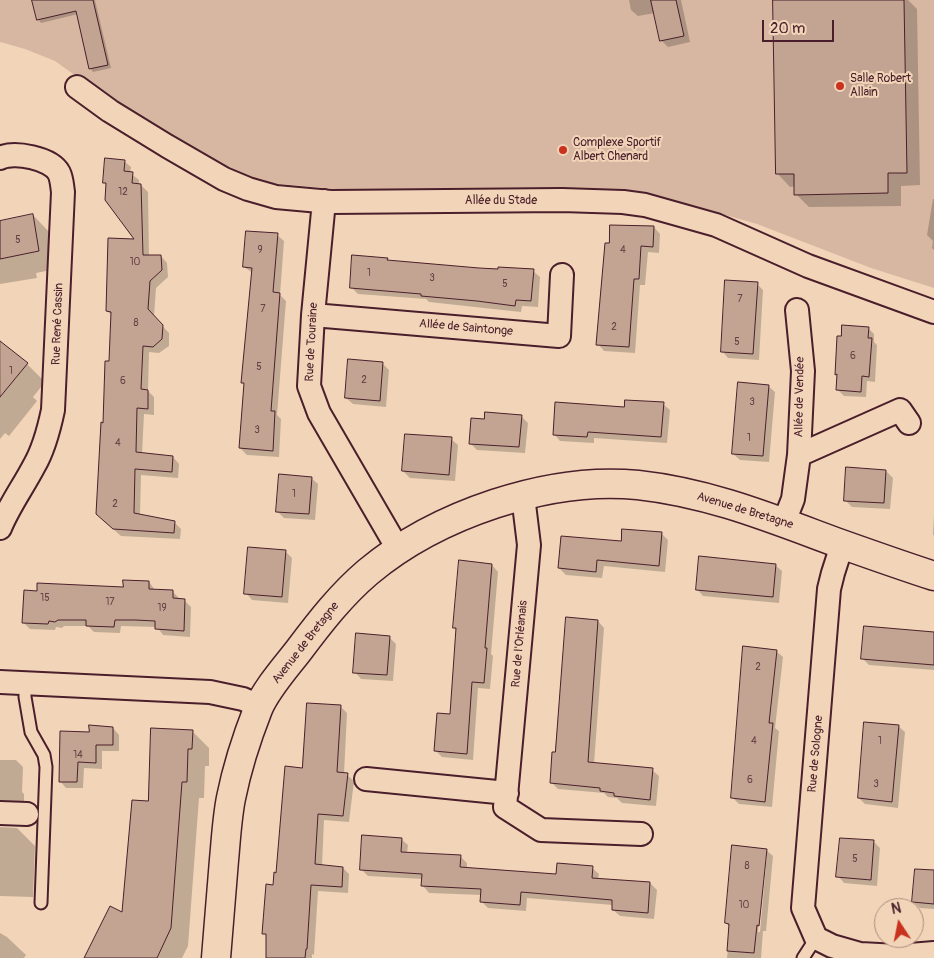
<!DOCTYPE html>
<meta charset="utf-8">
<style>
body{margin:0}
#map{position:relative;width:934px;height:958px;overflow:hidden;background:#f2d5b9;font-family:Pangolin,sans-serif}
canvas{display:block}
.north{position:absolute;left:874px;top:898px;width:50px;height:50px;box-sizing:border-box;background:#f2d5b9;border:1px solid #af8c80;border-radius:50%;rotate:349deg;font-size:14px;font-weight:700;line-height:20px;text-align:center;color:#4a1f2b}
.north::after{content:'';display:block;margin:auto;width:18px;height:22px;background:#c8321e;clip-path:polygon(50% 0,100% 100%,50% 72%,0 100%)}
.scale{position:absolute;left:762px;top:20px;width:72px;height:22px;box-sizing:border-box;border:2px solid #4a1f2b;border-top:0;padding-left:6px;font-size:15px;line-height:18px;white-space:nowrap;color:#4a1f2b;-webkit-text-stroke:4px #f2d5b9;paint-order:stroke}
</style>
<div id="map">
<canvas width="934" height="958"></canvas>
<div class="north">N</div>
<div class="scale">20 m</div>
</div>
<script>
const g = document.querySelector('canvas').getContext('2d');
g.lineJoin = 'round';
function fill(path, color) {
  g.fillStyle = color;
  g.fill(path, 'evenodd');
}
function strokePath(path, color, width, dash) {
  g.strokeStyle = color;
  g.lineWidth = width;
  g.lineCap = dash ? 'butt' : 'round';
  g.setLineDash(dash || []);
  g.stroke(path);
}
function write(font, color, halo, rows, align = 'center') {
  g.font = font + ' Pangolin,sans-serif';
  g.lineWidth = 4;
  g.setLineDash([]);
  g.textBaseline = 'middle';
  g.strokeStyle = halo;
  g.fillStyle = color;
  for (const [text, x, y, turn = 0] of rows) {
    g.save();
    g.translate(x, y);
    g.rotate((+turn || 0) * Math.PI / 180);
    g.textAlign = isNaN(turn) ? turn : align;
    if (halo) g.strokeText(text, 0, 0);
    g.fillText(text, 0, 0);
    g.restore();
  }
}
const green = new Path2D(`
 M0,0H934V288L871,268L757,224L673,200L633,194L381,192L323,188L270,183L256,180L210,159L94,89L55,61L25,49L0,42Z`);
const shadow = new Path2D(`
 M33,0H95L111,68L93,72L90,68L78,14L41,23L38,19Z
 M629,0H681L690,42L668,47L661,40L655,13L638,16L631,10Z
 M774,0H908L917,9L920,185L901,186V206L809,207L796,194V186L790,187L777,173Z
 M124,161L131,167L130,173L139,180V185H141L148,192L149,257L161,256L167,263L168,277L156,288L154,317L169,333V346L159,353L149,352L148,391L154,397V415L144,414L142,454L173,457L179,464L178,478L141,475L140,515L175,523L181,529L180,539L121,536L104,521V424L111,362L113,316L107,311L136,240L105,183Z
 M933,199H934V250L932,248L933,241L927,235Z
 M33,215L51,234L56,269L36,273L37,278L0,284V230Z
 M611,226L654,227L660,234L659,253L648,252L645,285H640L635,353L604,351L598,344Z
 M277,235L284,241L280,295L286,301L277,415L281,419L279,457L247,455L240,448L245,384L243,382L253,273L244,267Z
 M387,259L390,262L479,269L533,271L540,277L538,307L522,306L521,312L429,302L426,299L358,294L351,287Z
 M757,284L763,290L759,360L728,358L722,351Z
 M868,328L874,334V342L877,345L875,382L867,381L866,397L844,396L838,390L839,376L836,374Z
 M0,342L27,364L45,382L33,397L37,401L9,436L5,433L0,439Z
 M382,363L389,370L386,407L353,404L346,398Z
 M768,386L775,392L769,462L740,460L733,454Z
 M663,404L670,410L667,443L594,438V443L560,441L554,434L626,409Z
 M521,416L528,423L525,453L477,450L470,443L486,420Z
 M451,439L458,445L455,481L410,478L403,471Z
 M886,471L893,478L890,509L852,507L845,500Z
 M311,478L318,484L315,520L284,518L277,511Z
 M934,514V536L933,534Z
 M661,533L668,540L665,572L604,566L602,578L566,575L559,568L622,542Z
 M285,551L292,558L288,603L252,600L246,593Z
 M492,565L498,572L491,654L493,656L490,689L478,688L473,760L442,757L436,751L452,715L457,631L454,628Z
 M775,565L782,571L779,603L703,596L697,589Z
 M149,582L155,590L172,591L179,598V600H184L191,607L190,637L163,635L157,627L121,626L120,633L94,632L88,626H64L62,628L56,627L55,630L30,629L23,622L124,589Z
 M598,621L604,628L594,764L652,770L659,776L656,806L622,803L617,798L608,797L604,793L558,789L551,782L556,753Z
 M934,633V670L869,665L863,659Z
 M389,637L396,644L393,681L361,679L355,672Z
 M776,651L783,657L775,728L779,731L772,807L739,804L733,798Z
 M340,706L347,713L344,774L347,775L354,781L349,822L324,820L322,866L343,868L349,874L348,893L318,891L314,955L312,954V958H267V936L264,933L274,886L304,769Z
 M898,726L905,732L898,808L865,804L859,798Z
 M113,728L119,735V751H102V769L84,768L83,788H66L60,781L91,734Z
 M192,731L209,748V766H205L204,798H199L188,946L182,958H86L123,914L149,802Z
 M0,760H16L23,767L22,792L24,794V807H0Z
 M0,827L17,828L35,846L33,897L0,896Z
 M401,839L408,845L407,853L460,856L467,863V869L557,875L592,868L599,874L598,879L650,883L657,890L654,919L620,916L613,910V905L527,898L526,911L488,908L481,901L482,895L429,893L423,886V879L368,876L361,869Z
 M874,842L880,848L877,886L844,883L838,876Z
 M766,850L773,856L766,931H763L761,958H727L730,927L726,923ZM765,854H767L760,932H758Z
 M934,872V909L920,908L913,902Z
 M0,933L7,937L26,955L24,958H0Z`);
const building = new Path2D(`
 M32,0H93L108,65L89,69L76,11L37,20Z
 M651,0H676L684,36L660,41Z
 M773,0H904L907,173H888V193L794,195V174H776Z
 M105,158L125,160L124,171L133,172L132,183L141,184L143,255H161L162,270L150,281L148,309L163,325L162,339L153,347L143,346L141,389L148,390V409L137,408L136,452L173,456L172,472L135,469L134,513L175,521L174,533L113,529L96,514L101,422L103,423L105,361H109L111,312L106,311L108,238L134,239L105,200L106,183H103Z
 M33,214L39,251L0,259V221Z
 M610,225L654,226L653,247L641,246L639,279H634L629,347L596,345L605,243H609Z
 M246,231L278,233L273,292L280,293L271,411H275L273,451L239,448L244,383H241L252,268L243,267Z
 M352,255L388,258L387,260L479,268L498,269V267L534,269L531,301L516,300L515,306L477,301L421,296V294L350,288Z
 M725,280L758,282L753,354L721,352Z
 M842,325L869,327L868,338H872L869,377L862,376L861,392L836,390L837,374L835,375L837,336H841Z
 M0,341L28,363L0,397Z
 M348,359L383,362L380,401L345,398Z
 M738,382L769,385L763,456L732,454Z
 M625,400L664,402L661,437L588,432L587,437L553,435L555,402L624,407Z
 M485,412L522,415L519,447L469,444L471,418L484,419Z
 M405,434L452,437L449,475L402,471Z
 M846,467L886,470L884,503L844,501Z
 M279,474L312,477L309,514L276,512Z
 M622,529L662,532L659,566L597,560L596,572L558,568L561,536L621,541Z
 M248,547L286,550L282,597L244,594Z
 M699,556L776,564L773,597L696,590Z
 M459,560L492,564L485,648H487L484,683L472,682L467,754L434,751L437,713L450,714L456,628H453Z
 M123,580L149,581V589L173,590V598L185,599L184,631L155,629V621L135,620H115L114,627L86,626V620H58L55,622L49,621L48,624L22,623L24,590L37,591V583L123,587Z
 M566,617L598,620L588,762L653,768L650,800L614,796V793L600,791V788L550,783L552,752H555Z
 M864,626L934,632V665L861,659Z
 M356,633L390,636L387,675L353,673Z
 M743,646L777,650L769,723H773L765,802L731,798Z
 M307,703L341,705L337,772L348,773L343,816L318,814L315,864L343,867L342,887L311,885L307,949H306L305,958H266V934H262L266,884L273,885L274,872L276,873L285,766L302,768Z
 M864,722L899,725L892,802L858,798Z
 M89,725L113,727V745H96V763L78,762L77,782H59L60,731L89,732Z
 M151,728L193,730L192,749H188L187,782H182L171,928L157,958H84L110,906L122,912L132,800L148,801Z
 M362,835L402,838L401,852L461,855L460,867L556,874L557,863L593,866L592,878L650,882L648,913L612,910V900L521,892L520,905L480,902L481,889L421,886L422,874L360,870Z
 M840,838L874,840L871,880L836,877Z
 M732,845L767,849L759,926L757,925L754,953L727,951L729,924L725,923Z
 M915,869L934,870V904L912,902Z`);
const service = new Path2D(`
 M25,683V697L31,732L44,755L46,767L41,903
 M803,958L816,938`);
const minor = new Path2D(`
 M77,87L110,111L167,146L224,179L248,189L276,197L331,202L562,200L623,202L645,205L716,225L808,266L934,312
 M0,158C14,151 51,158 59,173C62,179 62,186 63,192L53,410C49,429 44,449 34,466C23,487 9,506 0,528
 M324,201L313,315L309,386L319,413L398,549
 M313,315L559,336L562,275
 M799,455L900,410L909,423
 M523,496L529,545L505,807L541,830L641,834
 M784,522L793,499L799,455L803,371L797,310
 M842,545L833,573L829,589L803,908L816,938L832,946L860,954L898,956L934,953
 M0,682L210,692L243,699L259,706
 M366,779L507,793
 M0,813L27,814`);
const tertiary = new Path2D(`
 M216,958C219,925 221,893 224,860C226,839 227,818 231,798C237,768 247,737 258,709C266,689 286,667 299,650C320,622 341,595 368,572C436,515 548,476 638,485C711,493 773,519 841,544C872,555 903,566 934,576`);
const markers = [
 [840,86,5,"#c8321e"],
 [563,150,5,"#c8321e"]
];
const numberNames = [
 ["12",123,192],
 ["5",18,240],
 ["9",260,250],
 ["4",623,250],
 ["10",135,262],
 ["1",369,273],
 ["3",432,278],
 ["5",505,284],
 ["7",740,299],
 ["7",263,309],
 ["8",136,323],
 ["2",614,327],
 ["5",737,342],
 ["6",853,356],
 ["5",259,367],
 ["1",11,371],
 ["2",364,380],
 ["6",123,381],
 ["3",752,402],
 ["3",257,430],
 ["1",749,438],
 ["4",118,443],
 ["1",294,494],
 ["2",115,504],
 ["15",45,598],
 ["17",110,602],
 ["19",162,608],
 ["2",758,667],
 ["4",754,741],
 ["1",880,741],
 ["14",78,755],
 ["6",750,780],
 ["3",876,784],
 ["5",855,859],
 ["8",747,866],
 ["10",744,905]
];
const poiNames = [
 ["Salle Robert",850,79],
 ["Allain",850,93],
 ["Complexe Sportif",573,143],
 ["Albert Chenard",573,157]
];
const streetNames = [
 ["Allée du Stade",501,201],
 ["Rue René Cassin",58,324,-88],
 ["Allée de Saintonge",466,328,5],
 ["Rue de Touraine",312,342,-87],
 ["Allée de Vendée",800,397,-89],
 ["Avenue de Bretagne",745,511,17],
 ["Avenue de Bretagne",306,643,-52],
 ["Rue de l'Orléanais",520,644,-85],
 ["Rue de Sologne",816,754,-85]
];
fill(green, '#d7b7a1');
fill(shadow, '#0003');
fill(building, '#c3a392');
strokePath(building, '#4a1f2b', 1);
strokePath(service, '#4a1f2b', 15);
strokePath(minor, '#4a1f2b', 26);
strokePath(tertiary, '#4a1f2b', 31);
strokePath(service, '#f2d5b9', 11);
strokePath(minor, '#f2d5b9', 22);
strokePath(tertiary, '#f2d5b9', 28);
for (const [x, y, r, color] of markers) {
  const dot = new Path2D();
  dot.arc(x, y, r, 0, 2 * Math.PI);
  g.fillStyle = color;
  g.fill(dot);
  strokePath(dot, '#f2d5b9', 2);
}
write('10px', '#684045', null, numberNames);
write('12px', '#4a1f2b', '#f2d5b9', poiNames, 'left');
write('12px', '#4a1f2b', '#f2d5b9', streetNames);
</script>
